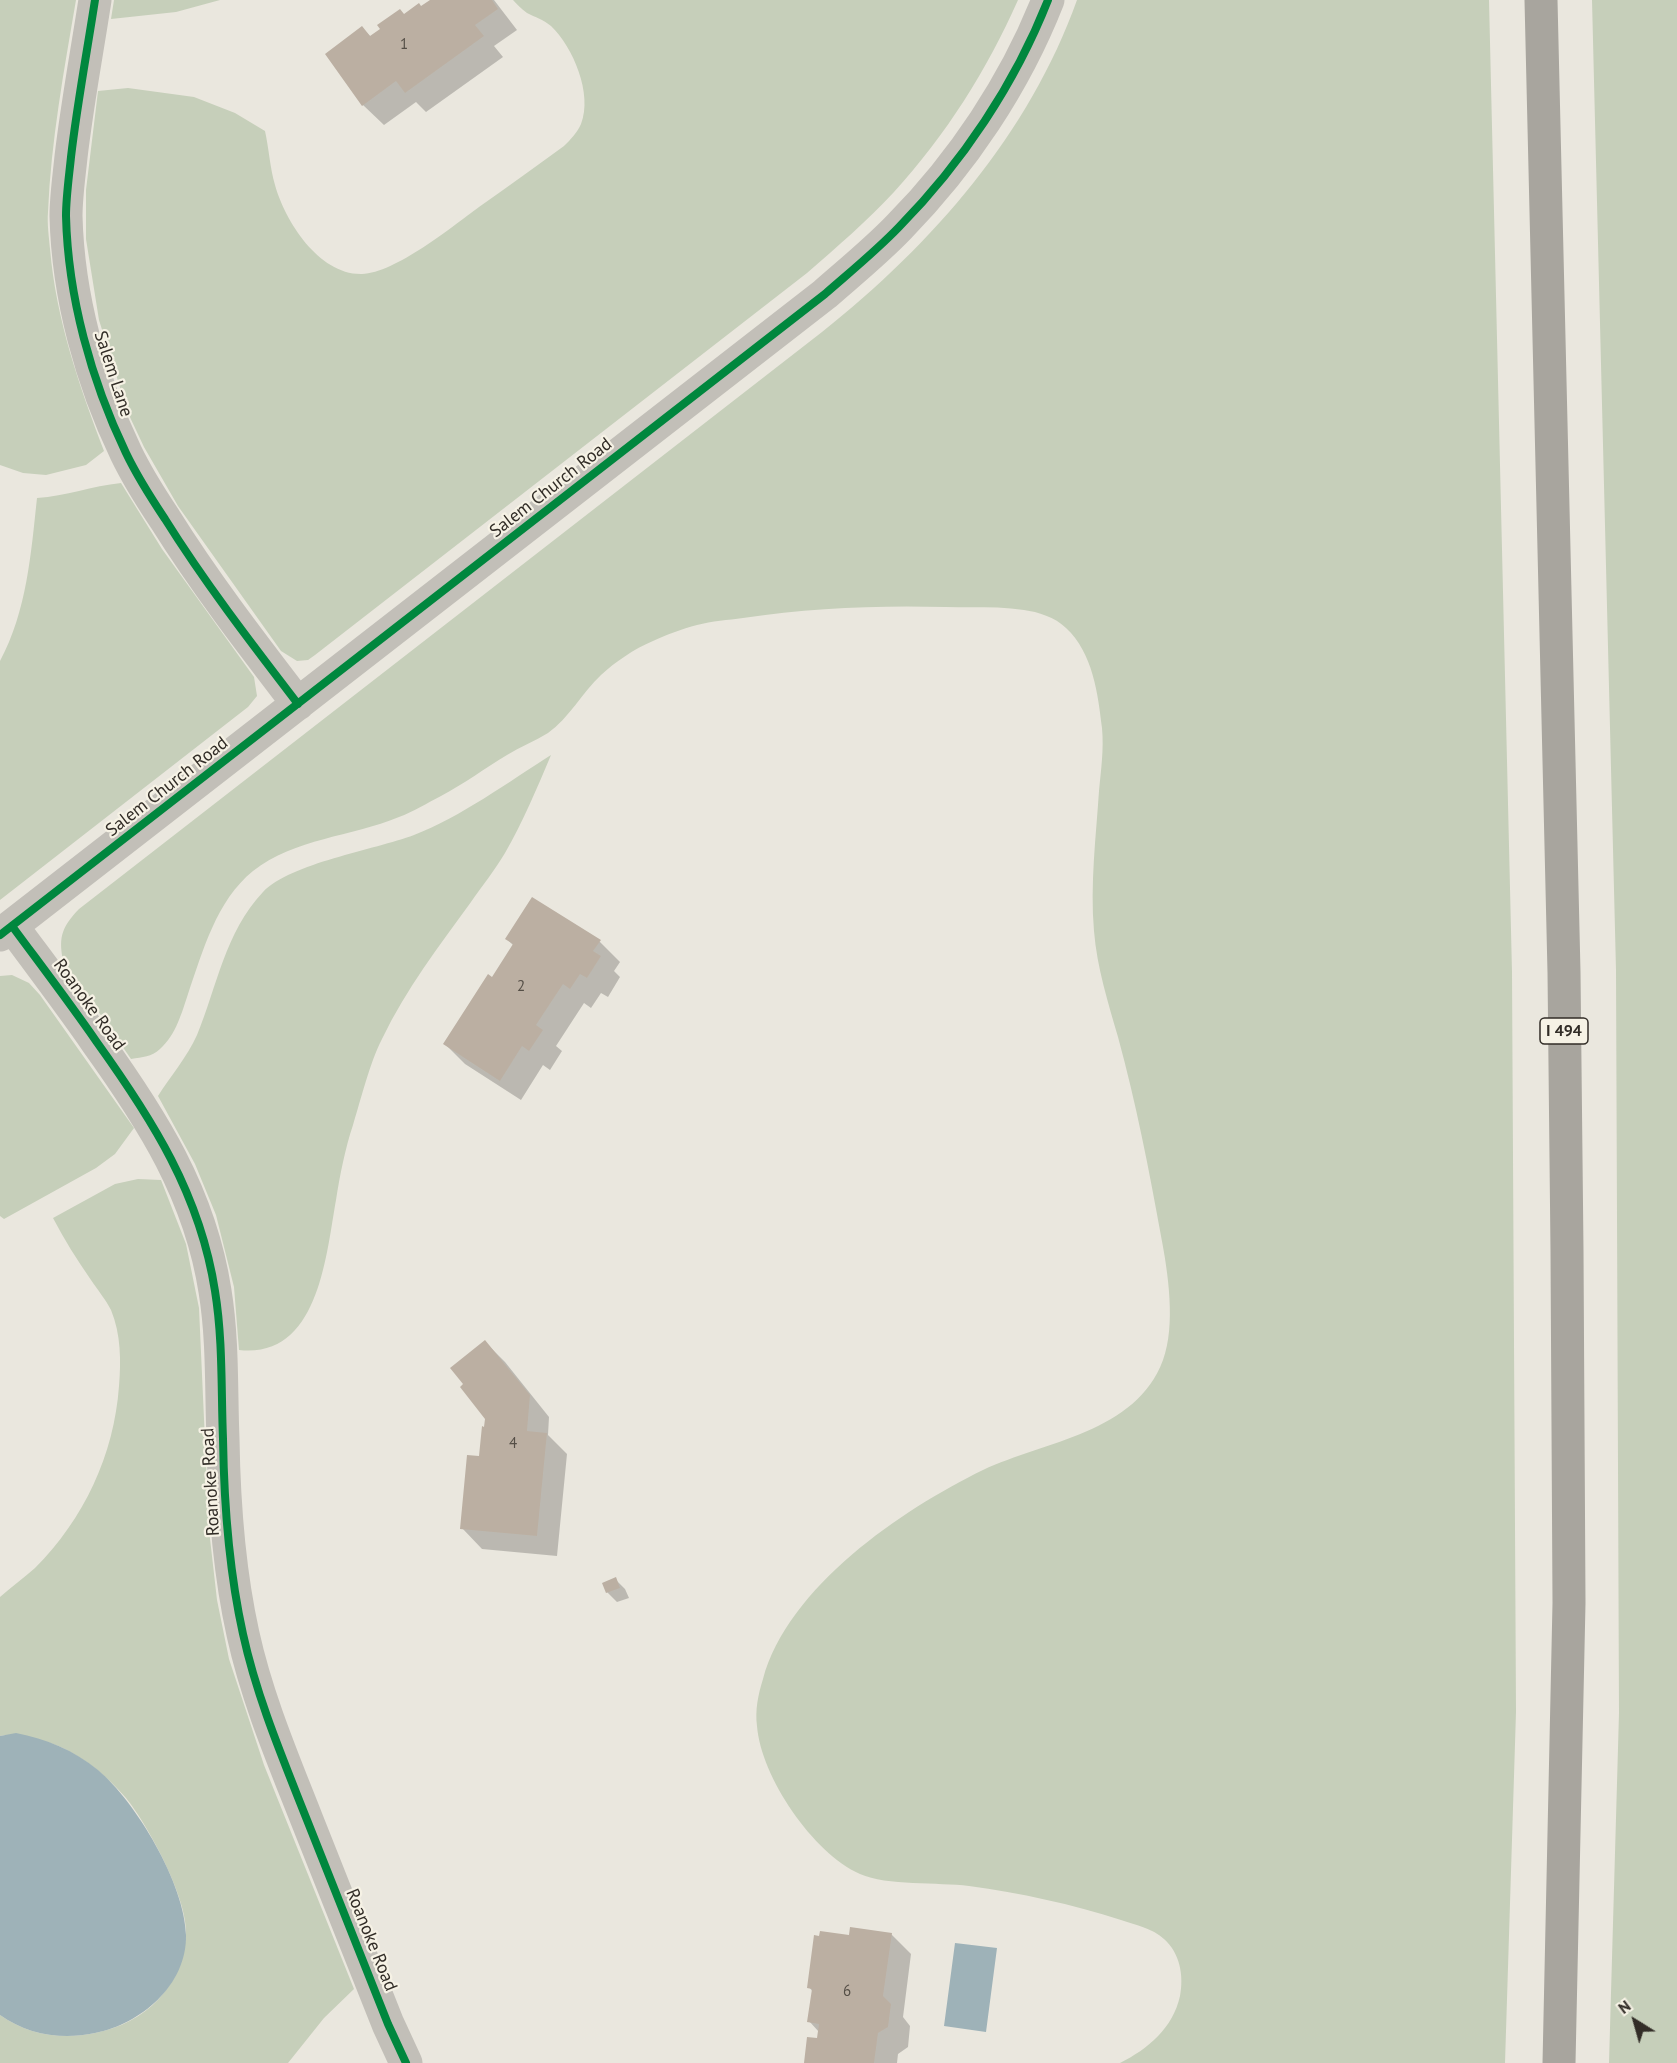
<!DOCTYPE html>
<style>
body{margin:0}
#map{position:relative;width:1677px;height:2063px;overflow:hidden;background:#eae7de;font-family:"PT Sans",sans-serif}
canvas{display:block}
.north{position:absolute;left:1605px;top:1991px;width:60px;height:60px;-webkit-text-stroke:4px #f6f2e5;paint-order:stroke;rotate:323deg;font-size:16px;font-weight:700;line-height:24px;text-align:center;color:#322d27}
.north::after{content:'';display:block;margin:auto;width:21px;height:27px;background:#322d27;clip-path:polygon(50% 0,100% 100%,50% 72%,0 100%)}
</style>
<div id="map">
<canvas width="1677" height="2063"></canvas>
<div class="north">N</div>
</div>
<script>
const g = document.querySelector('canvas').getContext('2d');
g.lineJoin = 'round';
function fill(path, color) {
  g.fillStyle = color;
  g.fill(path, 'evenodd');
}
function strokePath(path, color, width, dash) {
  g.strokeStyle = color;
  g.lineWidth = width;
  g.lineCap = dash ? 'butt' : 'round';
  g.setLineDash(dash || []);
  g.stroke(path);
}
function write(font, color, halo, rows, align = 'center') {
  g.font = font + ' "PT Sans",sans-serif';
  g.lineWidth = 4.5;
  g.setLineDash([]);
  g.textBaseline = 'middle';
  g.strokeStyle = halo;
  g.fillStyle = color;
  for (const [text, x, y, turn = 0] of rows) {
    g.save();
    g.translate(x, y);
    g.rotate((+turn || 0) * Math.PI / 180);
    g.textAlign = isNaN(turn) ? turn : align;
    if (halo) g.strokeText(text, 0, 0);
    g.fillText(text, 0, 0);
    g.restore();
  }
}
const green = new Path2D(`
 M0,0H76C64,70 51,141 48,212C47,224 49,237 50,249C56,319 79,385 104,451L86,465L46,475L23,473L0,465Z
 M114,0H220L176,12L111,19Z
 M513,0H1018C987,70 946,135 894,192C867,221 837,247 807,273L315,655L308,660L297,661L281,651L178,506L144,447L128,413L99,320L86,239V190L98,91L128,88L194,97L235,113L265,131C269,149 270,168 275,185C285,221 319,275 362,274C395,273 452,227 479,207C508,187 536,166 564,146C571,139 577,133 581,124C593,94 573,47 551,26C544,20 535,17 527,13C521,9 517,4 513,0Z
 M1077,0H1489L1512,972L1516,1712L1505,2063H1120C1148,2049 1173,2028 1180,1996C1184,1976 1180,1953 1164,1939C1152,1928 1135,1925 1121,1920C1072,1904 1020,1893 969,1886C938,1882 887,1886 860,1874C813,1853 761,1777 757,1726C755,1710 758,1695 763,1679C788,1587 901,1510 983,1470C1045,1441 1136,1433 1163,1360C1176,1325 1168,1272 1161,1236C1149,1169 1136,1103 1118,1037C1108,1002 1097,968 1094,931C1090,884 1096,837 1099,791C1101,770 1104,749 1102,728C1098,694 1093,653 1066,628C1055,617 1038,612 1024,610C998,606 971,608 946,607C878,605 810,608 743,618C728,620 712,621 697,625C682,629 666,635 653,641C634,649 615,662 601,675C582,693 569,718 548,733C535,741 520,747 507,755C485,768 464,784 441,796C427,803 413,812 399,817C351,837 295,838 253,871C216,901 203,951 188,994C182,1012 176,1035 160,1049C151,1057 143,1057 131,1059L63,960C58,936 63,926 79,909L822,332C933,244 1029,134 1077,0Z
 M1592,0H1677V2063H1609L1619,1713L1616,970Z
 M121,483L162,549L254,677L257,696L248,707L0,900V661C27,611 31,553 37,498C66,496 92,486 121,483Z
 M551,755C537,788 523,822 505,853C495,870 482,886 471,902C439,946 406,989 382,1039C370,1062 361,1099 353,1125C345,1149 340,1175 336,1200C326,1255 319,1359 239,1350L234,1287L216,1215L195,1164L158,1096C170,1077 187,1057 197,1035C217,987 225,932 263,892C291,863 374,850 414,835C459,818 510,781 551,755Z
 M12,975L29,983L40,995L134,1128L115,1154L96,1168L4,1219L0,1216V976Z
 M138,1179L161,1180L186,1244L199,1308L209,1530L217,1600L229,1659L264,1765L354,1989L324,2018L288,2063H0V2015C28,2035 62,2040 95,2033C146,2023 182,1987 186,1934C188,1899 148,1825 126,1798C113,1783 98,1769 82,1759C55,1741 36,1738 5,1735L0,1736V1597C11,1587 24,1578 35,1568C84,1519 114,1455 119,1386C121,1361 121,1334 111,1310C106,1300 97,1289 91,1280C77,1260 64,1239 53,1218L115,1184Z`);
const water = new Path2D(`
 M16,1733C46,1739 74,1750 98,1770C136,1802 185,1884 186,1935C187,1985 141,2024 95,2033C62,2040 28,2035 0,2015V1736Z
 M955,1943L997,1948L986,2032L944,2026Z`);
const shadow = new Path2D(`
 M432,0H494L517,30L494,46L503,57L426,112L416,102L384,125L363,105L362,28L371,37Z
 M507,939L600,942L620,962L614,971L620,977L608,997L601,993L591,1008L584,1003L556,1046L562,1051L550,1070L543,1065L521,1100L465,1064L445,1044L492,979L514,946Z
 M485,1342L505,1362L549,1417L548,1435L567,1454L557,1556L482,1549L462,1528L480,1458L485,1429Z
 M615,1579L625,1589L629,1598L617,1602L607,1592Z
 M891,1934L911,1954L903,2017L910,2026L908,2047L898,2054L897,2063H805L818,2040L819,2032L809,2021L813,1992L809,1987L851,1936Z`);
const building = new Path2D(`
 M430,0H492L498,9L475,25L484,36L405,93L396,81L362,106L325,54L362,26L370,36L380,29L377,25L400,9L404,14L419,3L421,6Z
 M532,897L601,940L593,951L601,956L587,978L580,974L570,989L563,984L536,1025L543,1030L529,1051L522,1046L500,1081L443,1044L488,974L492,977L513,944L505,939Z
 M485,1340L530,1395L527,1431L547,1433L537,1536L460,1529L467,1455L479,1456L482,1426L484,1427L485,1419L460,1387L463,1384L450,1368Z
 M616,1577L620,1588L606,1593L602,1583Z
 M850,1927L892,1933L883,1996L891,2004L888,2027L878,2033L874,2063H804L807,2037L817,2038L819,2024L807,2022L812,1989L807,1988L814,1935L819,1936L820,1931L849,1935Z`);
const minor = new Path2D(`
 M95,0C87,52 77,105 71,157C69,177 66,197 66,216C68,297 91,380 126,453C137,476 151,498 165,519C205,583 252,644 298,704
 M12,926C40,964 69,1002 96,1041C152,1119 200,1194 215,1291C223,1340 221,1390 223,1439C224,1504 229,1571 243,1634C257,1698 283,1759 307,1820C334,1888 361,1956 388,2024L406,2063
 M0,935L825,294C850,272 876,251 899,227C962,163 1015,84 1048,0`);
const highway = new Path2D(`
 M1541,0L1564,972L1567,1250L1569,1603L1559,2063`);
const cycleway = new Path2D(`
 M95,0C87,52 77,105 71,157C69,177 66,197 66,216C68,297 91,380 126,453C137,476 151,498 165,519C205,583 252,644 298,704
 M12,926C40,964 69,1002 96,1041C152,1119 200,1194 215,1291C223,1340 221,1390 223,1439C224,1504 229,1571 243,1634C257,1698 283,1759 307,1820C334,1888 361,1956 388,2024L406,2063
 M0,935L825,294C850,272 876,251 899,227C962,163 1015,84 1048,0`);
const numberNames = [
 ["1",404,45],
 ["2",521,987],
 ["4",513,1444],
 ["6",847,1992]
];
const shields = [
 [1564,1031,48]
];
const shieldNames = [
 ["I 494",1564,1031]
];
const streetNames = [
 ["Salem Lane",113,374,72],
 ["Salem Church Road",551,488,-38],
 ["Salem Church Road",167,787,-38],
 ["Roanoke Road",89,1005,54],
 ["Roanoke Road",211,1482,-93],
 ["Roanoke Road",371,1940,68]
];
fill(green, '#c6cfba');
fill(water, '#9eb2b8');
fill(shadow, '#0003');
fill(building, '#bbafa2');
strokePath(minor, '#c2bfb8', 33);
strokePath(highway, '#a8a59e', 33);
strokePath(cycleway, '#00873e', 8);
write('15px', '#544e46', null, numberNames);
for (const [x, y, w] of shields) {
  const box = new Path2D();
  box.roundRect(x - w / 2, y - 13, w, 26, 4.5);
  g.fillStyle = '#f6f2e5';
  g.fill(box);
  strokePath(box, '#322d27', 1.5);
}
write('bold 16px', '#322d27', null, shieldNames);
write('18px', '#322d27', '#f6f2e5', streetNames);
</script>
